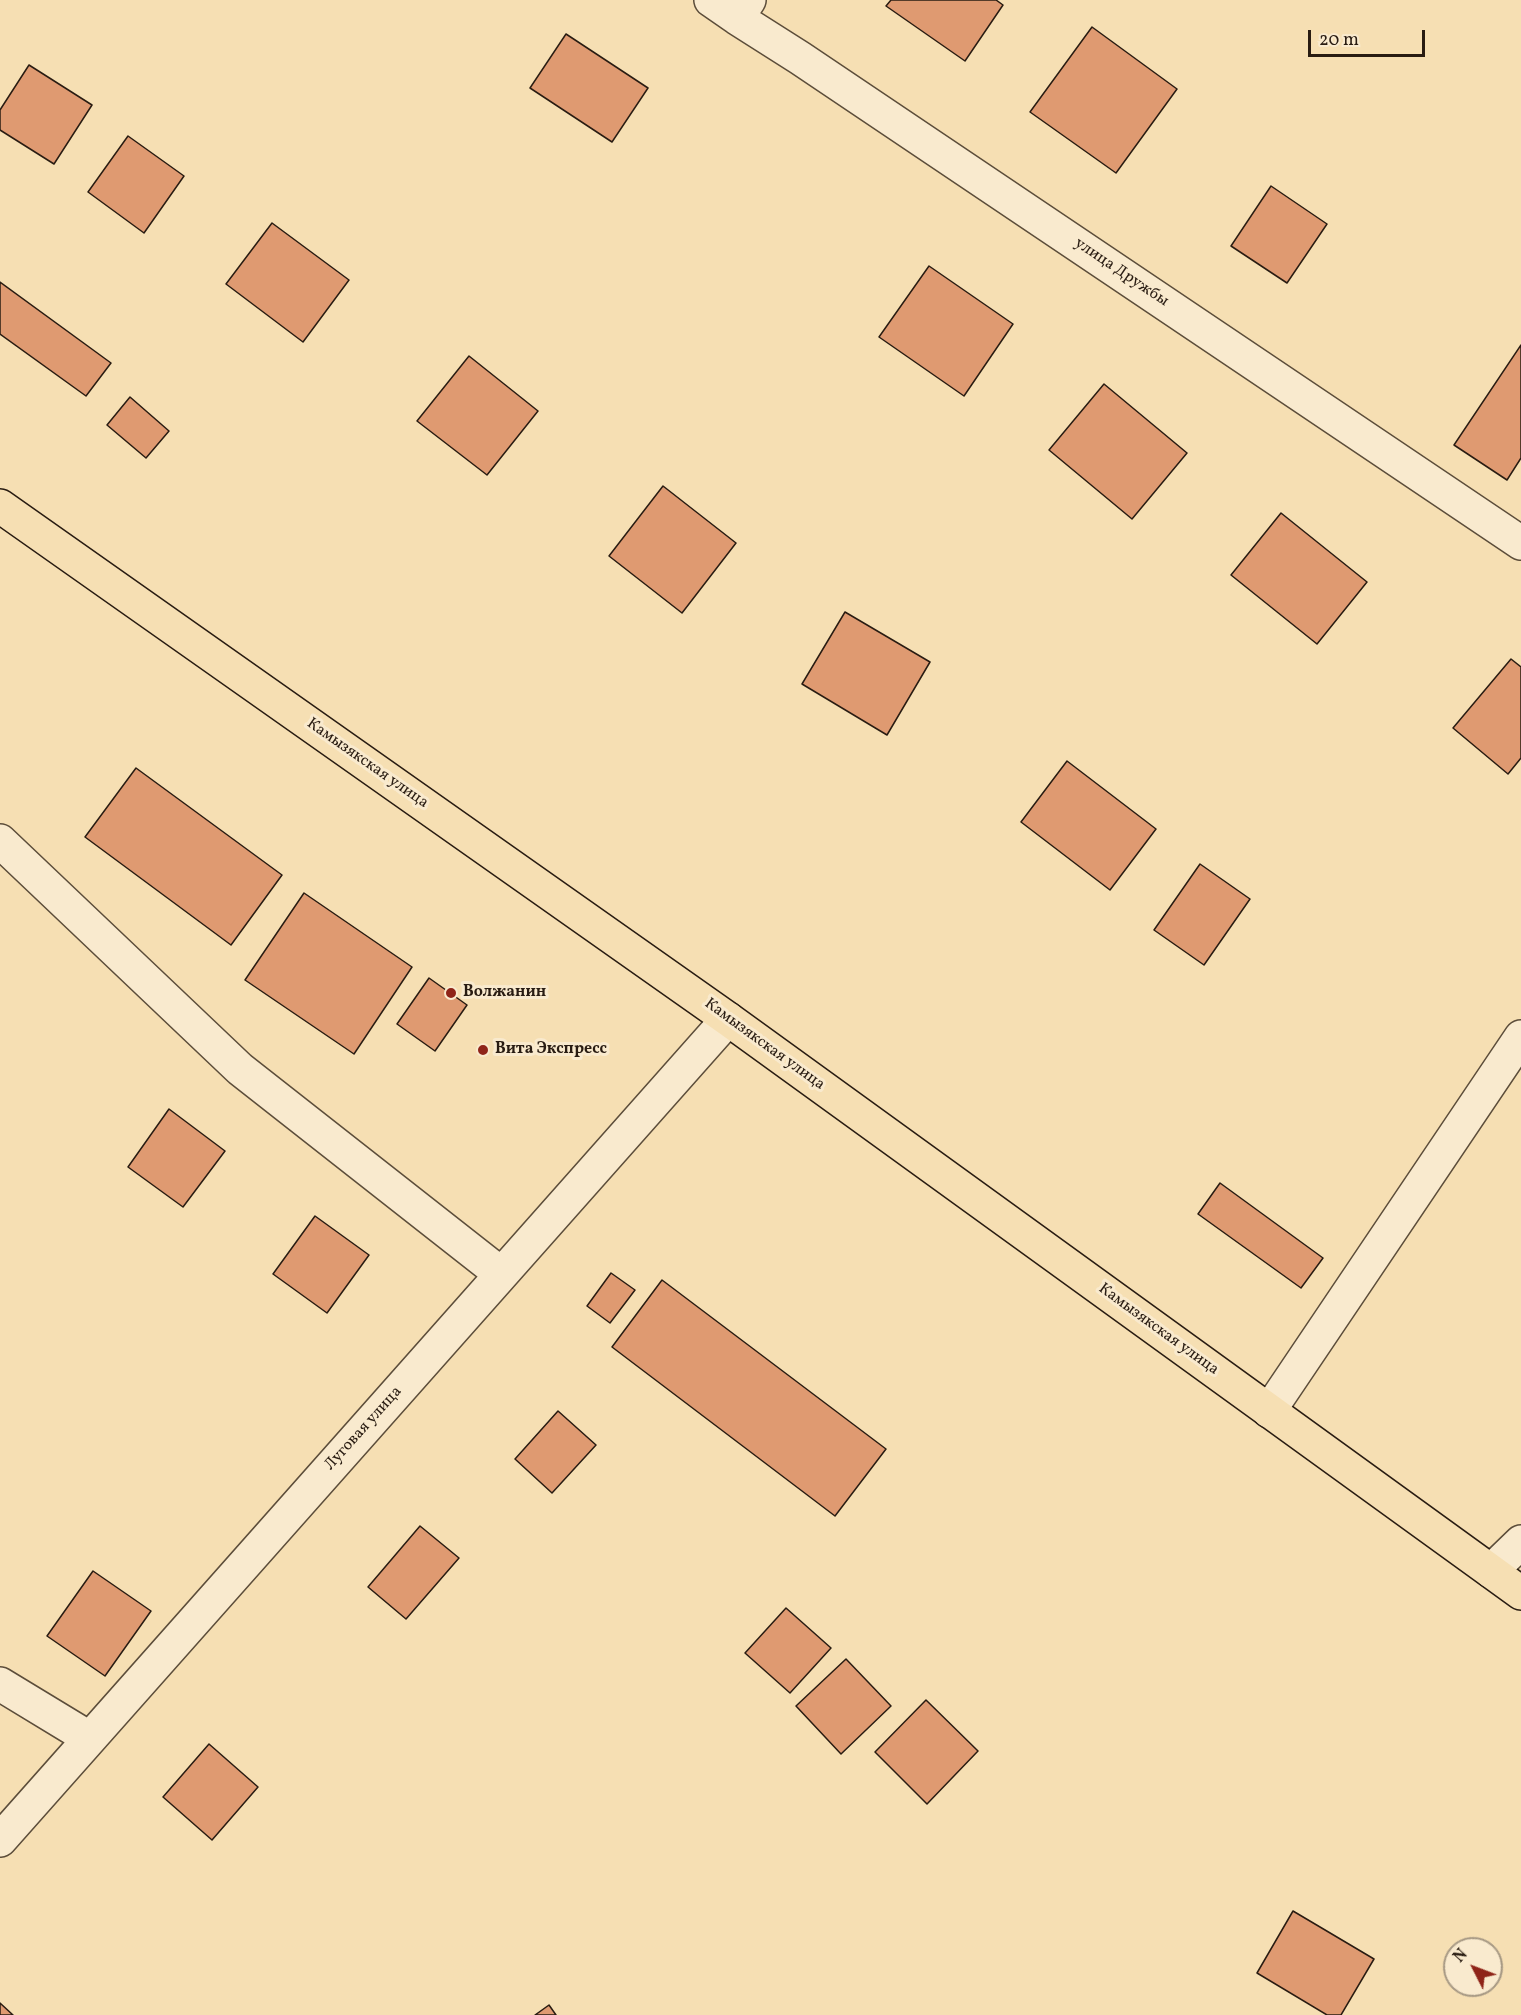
<!DOCTYPE html>
<meta charset="utf-8">
<style>
body{margin:0}
#map{position:relative;width:1521px;height:2015px;overflow:hidden;background:#f6dfb3;font-family:Vollkorn,serif}
canvas{display:block}
.north{position:absolute;left:1443px;top:1937px;width:60px;height:60px;box-sizing:border-box;background:#f9eace;border:2px solid #a69883;border-radius:50%;rotate:312deg;font-size:16px;font-weight:700;line-height:24px;text-align:center;color:#291c12}
.north::after{content:'';display:block;margin:auto;width:21px;height:27px;background:#8f2418;clip-path:polygon(50% 0,100% 100%,50% 72%,0 100%)}
.scale{position:absolute;left:1308px;top:30px;width:117px;height:27px;box-sizing:border-box;border:3px solid #291c12;border-top:0;padding-left:8px;font-size:18px;line-height:21px;white-space:nowrap;color:#291c12;-webkit-text-stroke:4px #f9eace;paint-order:stroke}
</style>
<div id="map">
<canvas width="1521" height="2015"></canvas>
<div class="north">N</div>
<div class="scale">20 m</div>
</div>
<script>
const g = document.querySelector('canvas').getContext('2d');
g.lineJoin = 'round';
function fill(path, color) {
  g.fillStyle = color;
  g.fill(path, 'evenodd');
}
function strokePath(path, color, width, dash) {
  g.strokeStyle = color;
  g.lineWidth = width;
  g.lineCap = dash ? 'butt' : 'round';
  g.setLineDash(dash || []);
  g.stroke(path);
}
function write(font, color, halo, rows, align = 'center') {
  g.font = font + ' Vollkorn,serif';
  g.lineWidth = 6;
  g.setLineDash([]);
  g.textBaseline = 'middle';
  g.strokeStyle = halo;
  g.fillStyle = color;
  for (const [text, x, y, turn = 0] of rows) {
    g.save();
    g.translate(x, y);
    g.rotate((+turn || 0) * Math.PI / 180);
    g.textAlign = isNaN(turn) ? turn : align;
    if (halo) g.strokeText(text, 0, 0);
    g.fillText(text, 0, 0);
    g.restore();
  }
}
const building = new Path2D(`
 M891,0H996L1003,5L965,61L886,6Z
 M1092,27L1177,89L1116,173L1030,112Z
 M566,34L648,88L612,142L530,88Z
 M29,65L92,105L54,164L0,130V110Z
 M128,136L184,176L144,233L88,192Z
 M1271,186L1327,224L1287,283L1231,246Z
 M272,223L349,280L303,342L226,284Z
 M929,266L1013,324L964,396L879,337Z
 M0,282L111,363L86,396L0,334Z
 M1521,345V458L1507,480L1454,445Z
 M469,356L538,411L487,475L417,421Z
 M1104,384L1187,453L1132,519L1049,450Z
 M130,397L169,431L146,458L107,425Z
 M663,486L736,543L682,613L609,556Z
 M1281,513L1367,582L1317,644L1231,575Z
 M845,612L930,662L887,735L802,684Z
 M1511,659L1521,667V758L1508,774L1453,728Z
 M1067,761L1156,829L1110,890L1021,822Z
 M136,768L282,875L231,945L85,837Z
 M1200,864L1250,899L1204,965L1154,930Z
 M304,893L412,967L354,1054L245,980Z
 M429,978L467,1005L435,1051L397,1024Z
 M169,1109L225,1151L183,1207L128,1167Z
 M1220,1183L1323,1258L1301,1288L1198,1214Z
 M315,1216L369,1255L327,1313L273,1274Z
 M611,1273L635,1290L610,1323L587,1306Z
 M662,1280L886,1449L835,1516L612,1347Z
 M558,1411L596,1445L552,1493L515,1459Z
 M420,1526L459,1558L406,1619L368,1587Z
 M93,1571L151,1611L105,1676L47,1636Z
 M786,1608L831,1648L790,1693L745,1653Z
 M846,1659L891,1706L841,1754L796,1706Z
 M926,1700L978,1751L927,1804L875,1752Z
 M209,1744L258,1787L212,1840L163,1797Z
 M1293,1911L1374,1959L1341,2015H1327L1257,1973Z
 M0,2003L13,2015H0Z
 M549,2005L556,2015H535Z`);
const minor = new Path2D(`
 M711,0L737,18
 M749,0L737,18L800,58L1521,543
 M0,841L240,1069L501,1274
 M1269,1411L1521,1037
 M1491,1571L1521,1542
 M0,1684L89,1738
 M0,1840L728,1019`);
const major = new Path2D(`
 M0,506L728,1019L1521,1593`);
const markers = [
 [451,993,6,"#8f2418"],
 [483,1050,6,"#8f2418"]
];
const streetNames = [
 ["улица Дружбы",1121,273,34],
 ["Камызякская улица",367,764,35],
 ["Камызякская улица",764,1045,36],
 ["Камызякская улица",1158,1330,36],
 ["Луговая улица",364,1429,-48]
];
const poiNames = [
 ["Волжанин",463,993],
 ["Вита Экспресс",495,1050]
];
fill(building, '#df9a71');
strokePath(building, '#291c12', 1.5);
strokePath(minor, '#5c4d3a', 36);
strokePath(major, '#291c12', 36);
strokePath(minor, '#f9eace', 33);
strokePath(major, '#f6dfb3', 33);
for (const [x, y, r, color] of markers) {
  const dot = new Path2D();
  dot.arc(x, y, r, 0, 2 * Math.PI);
  g.fillStyle = color;
  g.fill(dot);
  strokePath(dot, '#f9eace', 2);
}
write('16px', '#291c12', '#f9eace', streetNames);
write('bold 16px', '#291c12', '#f9eace', poiNames, 'left');
</script>
